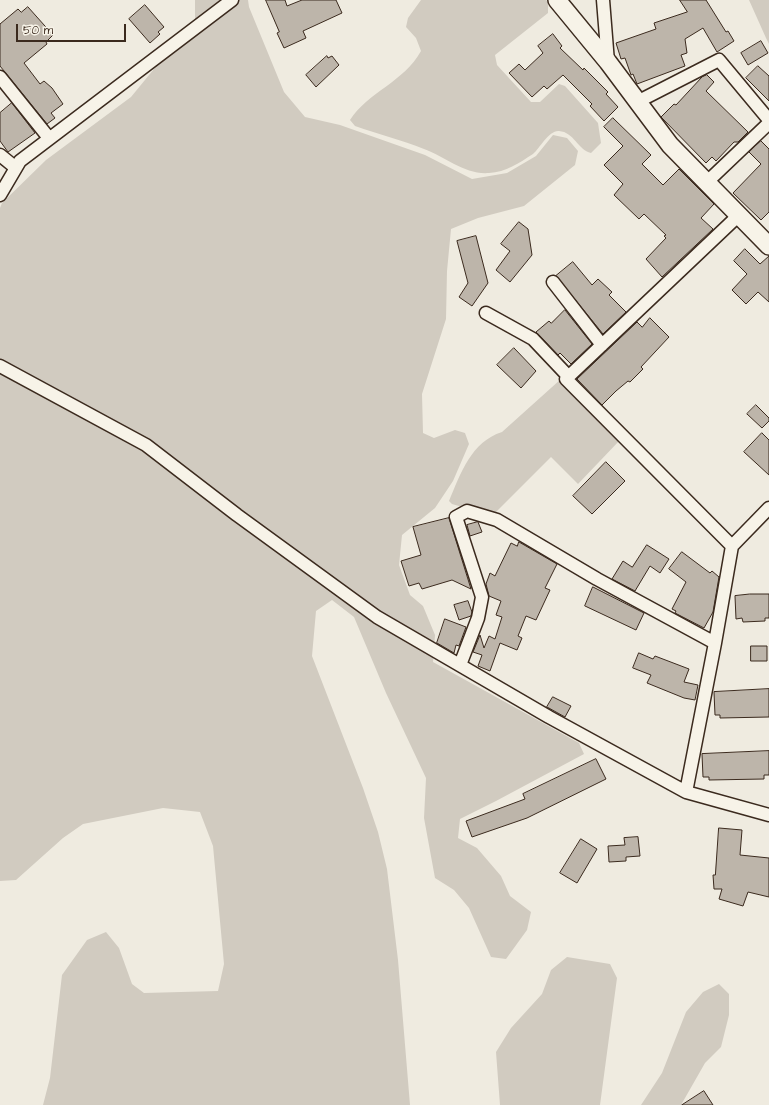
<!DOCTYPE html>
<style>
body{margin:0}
#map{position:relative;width:769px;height:1105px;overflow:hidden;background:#efebe0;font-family:"Architects Daughter",sans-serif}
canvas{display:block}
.scale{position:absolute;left:16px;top:24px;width:110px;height:18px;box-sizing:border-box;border:2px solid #3b2a1e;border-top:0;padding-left:5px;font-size:12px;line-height:14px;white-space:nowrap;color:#3b2a1e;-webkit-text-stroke:3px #f7f3e8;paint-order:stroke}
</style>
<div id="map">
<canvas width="769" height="1105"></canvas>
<div class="scale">50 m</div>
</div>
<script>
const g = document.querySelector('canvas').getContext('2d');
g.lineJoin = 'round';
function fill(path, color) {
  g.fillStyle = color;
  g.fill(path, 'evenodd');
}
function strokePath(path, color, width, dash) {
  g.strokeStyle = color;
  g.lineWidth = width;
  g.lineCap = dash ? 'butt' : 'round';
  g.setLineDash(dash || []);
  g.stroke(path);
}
const green = new Path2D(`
 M195,0H248L249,7L284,92L305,117L340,125L425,155L472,179L507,173L536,156L553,135L567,138L578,151L575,165L524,206L478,218L451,229L447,271L446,319L422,394L423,433L434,438L455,430L465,433L469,444L453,481L435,508L402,535L399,565L410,595L423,606L435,635L433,662L579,743L584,754L496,801L460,819L458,838L477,848L501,876L510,896L531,912L527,930L506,959L491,957L469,908L454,890L435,878L424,818L426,778L386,693L354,617L332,600L316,611L312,656L363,788L378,832L387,869L398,960L410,1105H43L50,1078L62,975L87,940L106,932L119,948L132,984L144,993L218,991L224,964L213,846L200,812L163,808L83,824L63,838L16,880L0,881V208L2,203L46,160L131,97L195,19Z
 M421,0H546L548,2V13L495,55L497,65L531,102H540L559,84L565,86L598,123L601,143L591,153C578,150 574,132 559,131C549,130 540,148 533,154C519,163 506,172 489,173C465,175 446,157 424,149C402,140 378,134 355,126L350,120C368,92 404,82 421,51L416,38L406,27L408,18Z
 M749,0H769V44L766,38Z
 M561,379L620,440L578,484L551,457L494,514L490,515L452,504L449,501C461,473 471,442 502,432Z
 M567,957L610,964L617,978L600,1105H500L496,1052L511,1028L542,994L551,970Z
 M719,984L729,994V1015L721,1047L705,1063L681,1105H641L662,1073L686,1012L703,992Z`);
const building = new Path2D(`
 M266,0H285L287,6L302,0H336L342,13L303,31L306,38L284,48L277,33L279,32Z
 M680,0H706L726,32L728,31L734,41L717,52L703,28L685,39L687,53L681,55L685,66L637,84L633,74L631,75L625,58L621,59L616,43L656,29L654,23L687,12Z
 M145,5L164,27L158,32L160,34L150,43L129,19Z
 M28,7L53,35L46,42L47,44L24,63L40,84L44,81L52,88L63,104L51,113L55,118L47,124L0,66V24L18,9L21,12Z
 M553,34L562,46L560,48L583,70L584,68L608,92L606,94L618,107L604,121L590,106L592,104L563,75L547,89L544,86L532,97L509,73L519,64L525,70L543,53L538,46Z
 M761,41L768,53L748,65L741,53Z
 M327,56L328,58L332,56L339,65L316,87L306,75Z
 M758,66L769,76V101L746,78Z
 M707,75L714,82L706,91L748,132L738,142H734L716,161L712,157L706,163L661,117L674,104L676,105L702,77Z
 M12,103L35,133L8,152L0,141V113Z
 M613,118L651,155L642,164L663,185L679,169L714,204L701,218L713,229L662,277L646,259L666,238L664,236L666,235L644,214L639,219L614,195L623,184L604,165L623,146L604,127Z
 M761,141L769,149V212L761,220L733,193L761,164L749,152Z
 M519,222L528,229L532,255L510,282L496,270L510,251L501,244Z
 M476,236L488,283L472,306L459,297L468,283L457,241Z
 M745,249L760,264L769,256V302L758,292L746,304L732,290L747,274L734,261Z
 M573,262L592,285L598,279L612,292L609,295L626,312L603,334L556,276Z
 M565,310L592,344L571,364L560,353L558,355L536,332L549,321L551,323Z
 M650,318L669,337L641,367L643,369L630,382L628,381L616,391L602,405L577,379L637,322L642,327Z
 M514,348L536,371L521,388L497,365Z
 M756,405L769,418V421L762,428L747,414Z
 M762,433L769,440V475L744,452Z
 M606,462L625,481L592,514L573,496Z
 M449,518L471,589L452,580L422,589L419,583L409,586L401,561L421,555L413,527Z
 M478,522L482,532L470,536L467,525Z
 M519,542L557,564L545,588L550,590L536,620L526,616L518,636L522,638L517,650L500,643L490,671L478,666L482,655L473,652L480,635L484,648L489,636L495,639L502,617L496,615L501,601L489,596L486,584L490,573L495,576L511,543L517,546Z
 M647,545L669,559L660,573L650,566L635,591L612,579L623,561L632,567Z
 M682,552L710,573L712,571L719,577L713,612L704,628L675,613L676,611L672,609L686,582L669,569Z
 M593,587L644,613L636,630L585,606Z
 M750,594H769V618H765V621L743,622L742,618L736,619L735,596Z
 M468,601L472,612L471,616L459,620L454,605Z
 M445,619L466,627L459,646L456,645L454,653L437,643Z
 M751,646H767V661H751Z
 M639,653L653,659L655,656L689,669L684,682L698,685L695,700L684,698L647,683L651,675L633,668Z
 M769,689V717L720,718V715H715L714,692Z
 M553,697L571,706L565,717L547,707Z
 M769,751V775H764V779L709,780V777H703L702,754Z
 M596,759L606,779L527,818L472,837L466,821L525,799L523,794Z
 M719,828L742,830L740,855L769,858V897L748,892L743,906L719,899L722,889H714L713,875H715Z
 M638,837L640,856L626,857V861L609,862L608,846L625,845L624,838Z
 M581,839L597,849L577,883L560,873Z
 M704,1091L713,1105H682Z`);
const street = new Path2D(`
 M603,0L608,62
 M0,77L49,138
 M637,102L719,60L769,120
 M0,155L16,168
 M706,183L769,123
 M0,195L20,161L232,0
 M553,282L602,345
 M486,313L533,339L568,376
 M0,366L146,445L237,515L377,617L549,717L686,792L769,815
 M732,546L566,379L739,215
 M460,665L478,618L482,597L456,517L467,511L497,520L597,579L715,643
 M686,792L715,643L732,546L769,508`);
const secondary = new Path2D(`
 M557,0L608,62L670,145L769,246`);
fill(green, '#d1cbc0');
fill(building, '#bdb5aa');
strokePath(building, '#3b2a1e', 1);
strokePath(street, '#3b2a1e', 15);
strokePath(secondary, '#3b2a1e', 20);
strokePath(street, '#f7f3e8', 12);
strokePath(secondary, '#f7f3e8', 17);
</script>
